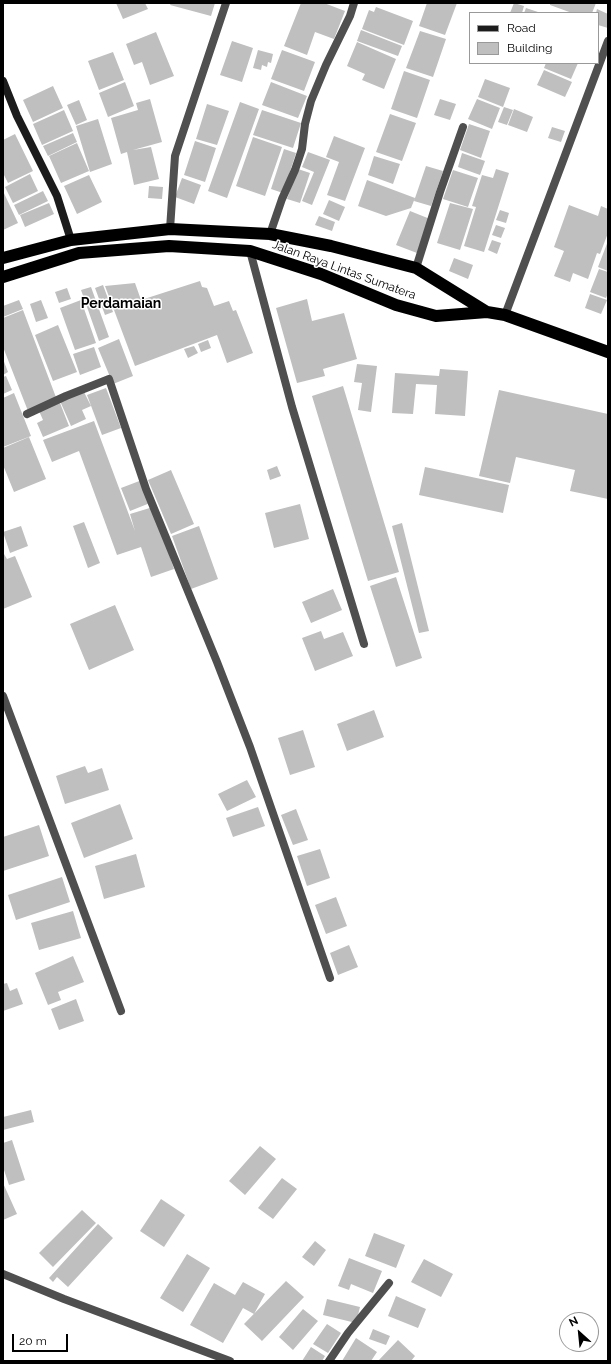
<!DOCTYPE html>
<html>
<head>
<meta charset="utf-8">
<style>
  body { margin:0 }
  #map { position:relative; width:611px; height:1364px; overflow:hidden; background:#fff; font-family:Raleway,sans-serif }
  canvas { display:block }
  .frame { position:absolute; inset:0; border:4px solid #000; pointer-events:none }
  .legend { position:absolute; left:469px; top:12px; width:130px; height:52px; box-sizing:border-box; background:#fff; border:1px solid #999; margin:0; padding:5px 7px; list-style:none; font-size:12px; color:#000 }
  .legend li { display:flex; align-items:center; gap:8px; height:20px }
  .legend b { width:20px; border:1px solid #999 }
  .north { position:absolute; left:559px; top:1312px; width:40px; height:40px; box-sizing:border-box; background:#fff; border:1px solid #999; border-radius:50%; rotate:333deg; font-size:11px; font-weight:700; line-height:16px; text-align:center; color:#000 }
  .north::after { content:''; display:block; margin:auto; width:14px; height:18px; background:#000; clip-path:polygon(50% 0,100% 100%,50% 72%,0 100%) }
  .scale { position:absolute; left:12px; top:1334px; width:56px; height:18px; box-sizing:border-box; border:2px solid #000; border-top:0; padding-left:5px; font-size:12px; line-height:14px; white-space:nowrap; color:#000; -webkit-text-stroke:3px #fff; paint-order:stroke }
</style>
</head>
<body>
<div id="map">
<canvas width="611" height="1364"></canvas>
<div class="frame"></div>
<ul class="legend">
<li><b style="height:5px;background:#1c1c1c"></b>Road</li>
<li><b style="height:11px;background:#bfbfbf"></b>Building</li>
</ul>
<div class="north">N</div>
<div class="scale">20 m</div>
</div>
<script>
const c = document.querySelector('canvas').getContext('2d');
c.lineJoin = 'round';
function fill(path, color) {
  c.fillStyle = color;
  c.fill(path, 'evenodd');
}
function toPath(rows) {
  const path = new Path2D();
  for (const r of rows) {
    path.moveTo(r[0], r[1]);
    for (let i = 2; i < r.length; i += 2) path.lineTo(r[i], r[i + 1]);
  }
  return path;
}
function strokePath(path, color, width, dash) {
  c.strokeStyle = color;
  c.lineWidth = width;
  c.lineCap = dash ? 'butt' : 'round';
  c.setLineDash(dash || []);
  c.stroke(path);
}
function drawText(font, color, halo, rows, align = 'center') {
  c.font = font + ' Raleway,sans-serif';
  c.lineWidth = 3;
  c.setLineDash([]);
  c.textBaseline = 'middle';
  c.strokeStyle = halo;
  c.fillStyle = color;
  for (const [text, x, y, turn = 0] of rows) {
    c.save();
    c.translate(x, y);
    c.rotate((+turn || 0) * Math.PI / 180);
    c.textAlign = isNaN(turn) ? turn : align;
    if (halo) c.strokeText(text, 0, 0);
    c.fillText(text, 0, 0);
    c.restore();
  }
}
fill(toPath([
  [116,3,145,3,148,9,123,19],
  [171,3,215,3,211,16,170,5],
  [301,3,324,3,345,11,334,39,315,32,307,55,284,46],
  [427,3,457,3,445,35,419,26],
  [514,3,524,6,522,13,510,13],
  [550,3,596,3,592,13,572,13,550,5],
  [376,7,413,21,404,45,362,29,369,10,374,12],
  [526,8,541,13,524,13],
  [597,9,608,14,608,28,598,25,598,13,596,13],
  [361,30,402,46,398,56,357,41],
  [420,31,446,39,433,77,406,68],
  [156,32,174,76,150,85,142,62,134,65,126,44],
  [232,41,253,48,242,82,220,75],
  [357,42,396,59,384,89,362,80,365,74,347,66],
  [258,50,273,54,271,63,268,62,267,67,262,65,261,70,253,68],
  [282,50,315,62,304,91,271,79],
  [113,52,124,80,99,90,88,61],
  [546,63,578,63,571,79,544,68],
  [544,70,572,82,565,97,537,85],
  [404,71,430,80,417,118,391,109],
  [485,79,510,88,503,107,478,97],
  [125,82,134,106,108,117,99,93],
  [271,82,307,96,298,118,262,105],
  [53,86,63,108,33,122,23,100],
  [150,99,162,142,133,150,151,147,159,179,134,185,127,152,121,154,111,118,138,110,136,103],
  [440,99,456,104,450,120,434,115],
  [477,99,500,108,492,129,468,119],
  [79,100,87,120,76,125,67,105],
  [240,102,259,109,227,198,208,191],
  [207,104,229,111,217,145,196,139],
  [504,107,513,110,507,125,498,122],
  [514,109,533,117,527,132,508,125],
  [64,110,73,131,42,145,33,124],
  [262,110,301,123,293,148,253,135],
  [390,114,416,123,402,161,376,152],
  [98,119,112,164,90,172,76,126],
  [469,124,490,131,481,158,460,150],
  [552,127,565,131,561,142,548,138],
  [73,133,77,142,48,156,43,146],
  [15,134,33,171,8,183,3,173,3,140],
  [334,136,365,148,345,201,327,195,339,162,326,157],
  [253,137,282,147,265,196,236,186],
  [195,141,216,148,205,182,184,175],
  [77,143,89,171,61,183,49,156],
  [284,149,296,153,283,193,271,189],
  [308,152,330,160,312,205,302,201,314,172,302,167],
  [462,153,485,161,480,175,458,167],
  [374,156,400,164,393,184,368,175],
  [426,166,443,171,431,206,414,201],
  [298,169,310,173,300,203,287,199],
  [496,169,509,173,484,252,464,246,476,207,472,206,482,175,493,178],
  [453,170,478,178,468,207,443,199],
  [30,174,38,191,13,203,5,187],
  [89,175,102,202,77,214,64,186],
  [182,178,201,185,194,204,175,197],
  [367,180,415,198,411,208,386,216,358,206],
  [149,186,163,187,162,199,148,198],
  [3,191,18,223,3,230],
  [43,191,48,201,19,215,14,205],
  [329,200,345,207,339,221,323,214],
  [49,203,54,214,25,227,20,215],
  [450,203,473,209,460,250,437,243],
  [569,205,598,216,601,206,608,209,608,233,600,254,597,253,588,279,573,273,570,282,554,276,564,251,554,247],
  [500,210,509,213,506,223,496,220],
  [410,211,430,219,417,253,396,245],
  [319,216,335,222,332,231,315,225],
  [496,225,505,228,501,238,492,235],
  [492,240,501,243,497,254,488,250],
  [608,241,608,271,598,267],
  [454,258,473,265,468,279,449,271],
  [599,269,608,272,608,293,606,298,590,292],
  [200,281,202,287,207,288,214,306,229,301,233,311,236,310,253,353,227,363,217,335,135,366,105,286,135,283,141,300],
  [103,285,113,312,105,315,95,288],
  [91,287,109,337,99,341,81,290],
  [67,288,71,299,59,303,55,292],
  [590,294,607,300,601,314,585,308],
  [307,299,312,321,344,313,357,359,323,369,325,376,297,383,276,308],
  [19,300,23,309,3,317,3,306],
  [41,300,48,318,36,322,30,304],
  [81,300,96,343,75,350,60,308],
  [23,310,57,400,28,411,3,347,3,318],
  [58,325,77,372,53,381,35,335],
  [119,339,133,376,113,384,98,348],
  [208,340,211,348,201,352,198,344],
  [194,346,198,353,188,358,184,349],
  [94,347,101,367,80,375,73,354],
  [3,359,8,372,3,375],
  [357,364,377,366,371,412,358,410,362,383,354,382],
  [440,369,468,371,465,416,435,414,437,385,416,384,413,414,392,413,395,373,439,376],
  [6,376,12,390,3,394,3,377],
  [343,386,399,572,368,581,312,396],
  [106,388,121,428,102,435,87,395],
  [83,390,91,406,82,410,86,419,71,426,60,401],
  [499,390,608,414,608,499,570,491,575,470,516,457,510,483,479,476],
  [14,393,31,436,3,447,3,398],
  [60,403,69,426,43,437,37,423,43,420,39,411],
  [94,421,135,531,130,514,153,507,174,569,151,577,141,547,117,555,79,451,52,462,43,440],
  [29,437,46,479,14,492,3,465,3,448],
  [277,466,281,476,270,480,267,470],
  [425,467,509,485,503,513,419,495],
  [171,470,194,524,171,534,148,480],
  [142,480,150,503,130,511,121,488],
  [300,504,309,539,274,548,265,513],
  [84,522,100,563,88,568,73,526],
  [402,523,429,631,419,633,392,526],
  [21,526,28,546,10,553,3,532],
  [199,526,218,579,191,589,172,536],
  [4,554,7,559,15,556,32,597,3,609,3,555],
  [396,577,422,658,396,667,370,586],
  [333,589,342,610,311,623,302,602],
  [115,605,134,650,89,670,70,624],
  [321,631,324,639,343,632,353,656,315,671,302,638],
  [374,710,384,737,347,751,337,724],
  [303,730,315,767,290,775,278,738],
  [85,766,88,773,102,768,109,790,65,804,56,776],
  [247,780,256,797,227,811,218,794],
  [120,804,133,839,84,858,71,823],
  [258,807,265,826,233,837,226,818],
  [296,809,308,840,293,845,281,815],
  [39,825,49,856,3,871,3,837],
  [320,849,330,878,307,886,297,856],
  [136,854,145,887,104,899,95,866],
  [62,877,70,902,16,920,8,895],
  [336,897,347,926,326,934,315,905],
  [73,911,81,938,39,950,31,923],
  [349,945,358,967,338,975,330,953],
  [73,956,84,982,58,992,61,1000,48,1005,35,973],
  [7,983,10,991,17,988,23,1004,3,1011,3,984],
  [76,999,84,1021,59,1030,51,1009],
  [31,1110,34,1122,3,1130,3,1117],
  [12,1140,25,1180,9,1185,3,1167,3,1143],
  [260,1146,276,1159,245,1195,229,1181],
  [282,1178,297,1189,273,1219,258,1208],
  [3,1183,17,1214,3,1220],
  [161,1199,185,1215,164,1247,140,1231],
  [82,1210,96,1223,53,1267,39,1253],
  [98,1224,113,1238,68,1287,57,1277,53,1282,49,1278],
  [374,1233,405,1245,396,1268,365,1256],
  [315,1241,326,1250,314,1266,302,1257],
  [187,1254,210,1268,183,1312,160,1298],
  [349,1258,382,1271,373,1293,351,1284,349,1290,338,1286],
  [424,1259,453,1274,441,1297,411,1282],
  [286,1281,304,1297,262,1341,244,1324],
  [243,1282,265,1294,254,1314,243,1308,223,1343,190,1325,214,1283,235,1295],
  [396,1296,426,1309,418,1328,388,1316],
  [327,1299,360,1307,356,1323,323,1315],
  [303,1309,318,1321,293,1350,279,1337],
  [327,1324,341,1333,328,1353,313,1344],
  [373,1329,390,1336,386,1345,369,1339],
  [356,1338,377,1352,371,1361,342,1361],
  [398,1340,415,1356,411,1361,378,1361],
  [311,1347,325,1356,322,1361,302,1361]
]), '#bfbfbf');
strokePath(toPath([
  [170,229,175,156,226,3],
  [270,234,282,199,295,170,302,149,305,124,311,101,326,65,350,16,354,3],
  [250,251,292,407,364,644],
  [416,268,440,192,463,127],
  [505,315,608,41],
  [27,414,66,396,109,379,146,489,217,662,250,747,330,978],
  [3,696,121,1011],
  [3,1274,64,1299,230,1361],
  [329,1361,348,1333,389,1283]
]), '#4f4f4f', 8);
strokePath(toPath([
  [3,81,17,116,57,196,71,240]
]), '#1c1c1c', 8);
strokePath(toPath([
  [3,258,71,240,170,229,270,234,331,246,416,268,487,312],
  [3,277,79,253,169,246,250,251,321,274,396,305,436,316,487,312,505,315,608,352]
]), '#000', 12);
drawText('12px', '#000', '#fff', [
  ["Jalan Raya Lintas Sumatera",344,270,20]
]);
drawText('bold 14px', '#000', '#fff', [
  ["Perdamaian",121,304]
]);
</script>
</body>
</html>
